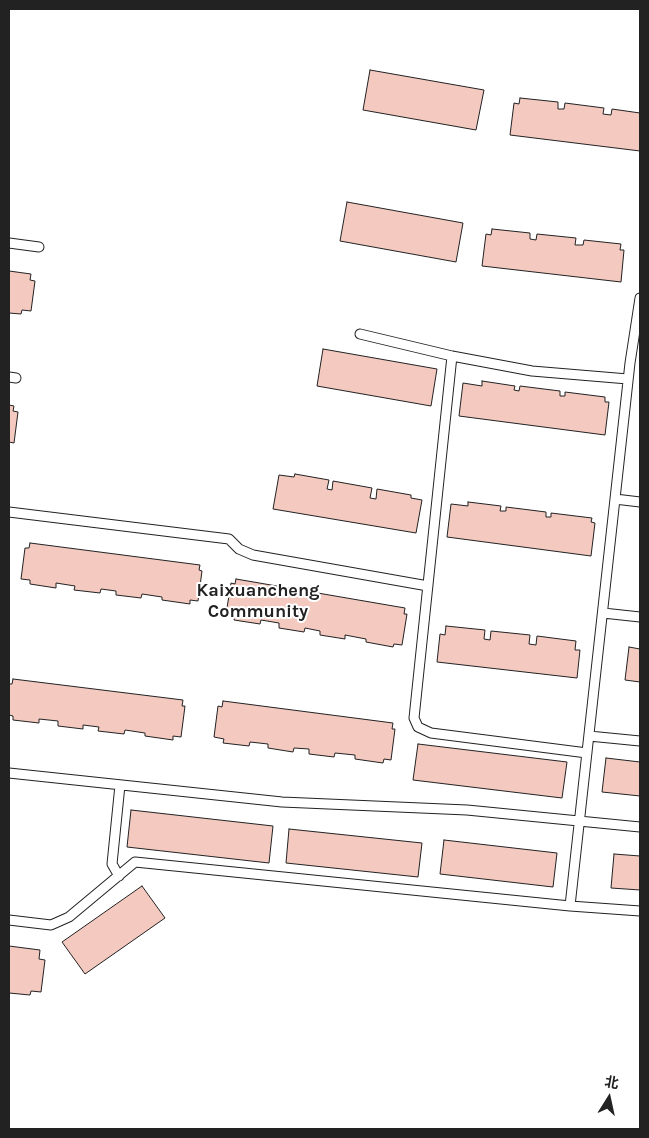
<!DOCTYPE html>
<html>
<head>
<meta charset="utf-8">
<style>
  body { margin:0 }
  #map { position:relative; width:649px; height:1138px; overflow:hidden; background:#fff; font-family:Karla,"Noto Sans SC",sans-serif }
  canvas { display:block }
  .frame { position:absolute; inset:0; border:10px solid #222; pointer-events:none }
  .north { position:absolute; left:584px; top:1073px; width:50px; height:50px; -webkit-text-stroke:4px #fff; paint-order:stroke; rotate:10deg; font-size:14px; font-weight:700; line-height:20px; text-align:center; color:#222 }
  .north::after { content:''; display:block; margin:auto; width:18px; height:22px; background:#222; clip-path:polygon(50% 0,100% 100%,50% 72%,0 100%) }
</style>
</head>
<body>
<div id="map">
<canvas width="649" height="1138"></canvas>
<div class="frame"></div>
<div class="north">北</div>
</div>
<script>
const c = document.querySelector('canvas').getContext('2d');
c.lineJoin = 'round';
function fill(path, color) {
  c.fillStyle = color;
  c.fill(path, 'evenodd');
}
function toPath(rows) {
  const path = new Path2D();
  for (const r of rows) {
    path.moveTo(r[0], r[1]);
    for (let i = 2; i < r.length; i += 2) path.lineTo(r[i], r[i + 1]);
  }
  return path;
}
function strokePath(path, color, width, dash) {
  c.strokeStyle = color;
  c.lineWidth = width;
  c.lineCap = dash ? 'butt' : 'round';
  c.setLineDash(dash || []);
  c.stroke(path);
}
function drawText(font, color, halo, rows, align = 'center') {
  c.font = font + ' Karla,sans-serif';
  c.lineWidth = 4;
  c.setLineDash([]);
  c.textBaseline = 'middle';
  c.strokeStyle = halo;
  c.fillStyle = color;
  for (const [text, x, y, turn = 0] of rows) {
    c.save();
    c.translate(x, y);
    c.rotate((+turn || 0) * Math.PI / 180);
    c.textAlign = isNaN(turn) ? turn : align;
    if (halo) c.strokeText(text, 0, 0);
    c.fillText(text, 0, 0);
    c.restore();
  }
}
const building = toPath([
  [370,70,484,90,476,130,363,110,370,70],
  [520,98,558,102,558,109,564,109,565,103,604,108,603,114,611,115,612,109,640,113,640,151,510,135,514,103,519,104,520,98],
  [347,202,463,223,456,262,340,241,347,202],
  [492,229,530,233,530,239,536,240,537,234,576,238,575,245,583,245,584,240,621,244,620,250,624,250,621,282,482,266,486,234,491,235,492,229],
  [9,271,31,274,30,280,35,281,31,311,22,310,21,314,9,313,9,271],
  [323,349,437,369,431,406,317,386,323,349],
  [482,381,515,386,514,390,519,391,520,386,560,391,560,396,565,396,565,392,605,397,605,402,609,402,605,435,459,416,463,383,482,386,482,381],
  [9,405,14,406,13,411,18,412,14,443,9,442,9,405],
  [295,474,329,480,327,489,332,490,333,481,372,488,370,498,376,499,377,489,411,495,411,498,422,500,416,533,273,509,279,475,294,477,295,474],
  [468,502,501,506,500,511,506,511,506,507,546,512,546,517,551,517,551,513,592,518,591,522,595,523,591,556,447,537,451,504,468,506,468,502],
  [30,543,200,565,199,570,202,571,198,601,190,600,190,604,162,600,162,597,142,594,141,598,116,595,116,591,101,589,100,593,74,590,75,586,56,583,56,588,30,584,30,580,21,579,25,548,29,548,30,543],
  [236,579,405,608,404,614,407,614,402,645,394,644,393,647,366,642,366,639,345,635,345,639,320,635,320,631,305,628,304,632,279,628,279,623,261,620,260,624,234,620,235,616,226,614,231,583,235,584,236,579],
  [446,626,485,630,484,639,490,640,491,631,530,635,529,644,536,645,537,636,576,641,575,650,580,650,577,678,437,662,440,634,445,635,446,626],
  [629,647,640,649,640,682,625,680,629,647],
  [13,679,183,700,182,706,185,706,181,737,173,736,173,740,145,736,145,733,125,730,124,734,98,731,99,727,83,725,83,729,58,726,58,721,39,719,39,723,13,720,13,716,9,715,9,684,12,684,13,679],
  [223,701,393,723,392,729,395,729,391,760,384,759,383,763,355,759,355,755,335,753,334,757,309,754,309,749,294,748,293,752,268,748,268,744,250,742,249,746,223,743,224,739,214,737,218,706,222,707,223,701],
  [418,744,567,762,562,798,413,780,418,744],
  [606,758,640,762,640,796,602,792,606,758],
  [131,810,273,826,269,863,127,847,131,810],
  [289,829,422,843,418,877,286,863,289,829],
  [444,840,557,853,553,887,440,874,444,840],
  [614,854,640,856,640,890,611,888,614,854],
  [142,886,165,918,85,974,62,942,142,886],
  [9,946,40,950,39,959,45,960,41,992,31,991,30,995,9,993,9,946]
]);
fill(building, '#f3c9c0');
strokePath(building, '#222', 1);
const service = toPath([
  [9,243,39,247],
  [360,334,452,356,532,371,628,379],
  [452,356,414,718,418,727,431,733,587,753],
  [9,377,16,378],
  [615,499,640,502],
  [9,512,229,539,239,549,253,555,428,586],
  [603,613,640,617],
  [589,736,640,741],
  [9,773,282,802,467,810,640,827],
  [119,876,112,864,120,785],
  [570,906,630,363,640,298],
  [9,920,51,925,69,917,135,862,570,906,640,911]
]);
strokePath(service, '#222', 11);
strokePath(service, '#fff', 9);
drawText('bold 18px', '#222', '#fff', [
  ["Kaixuancheng",258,591],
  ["Community",258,612]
]);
</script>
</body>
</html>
